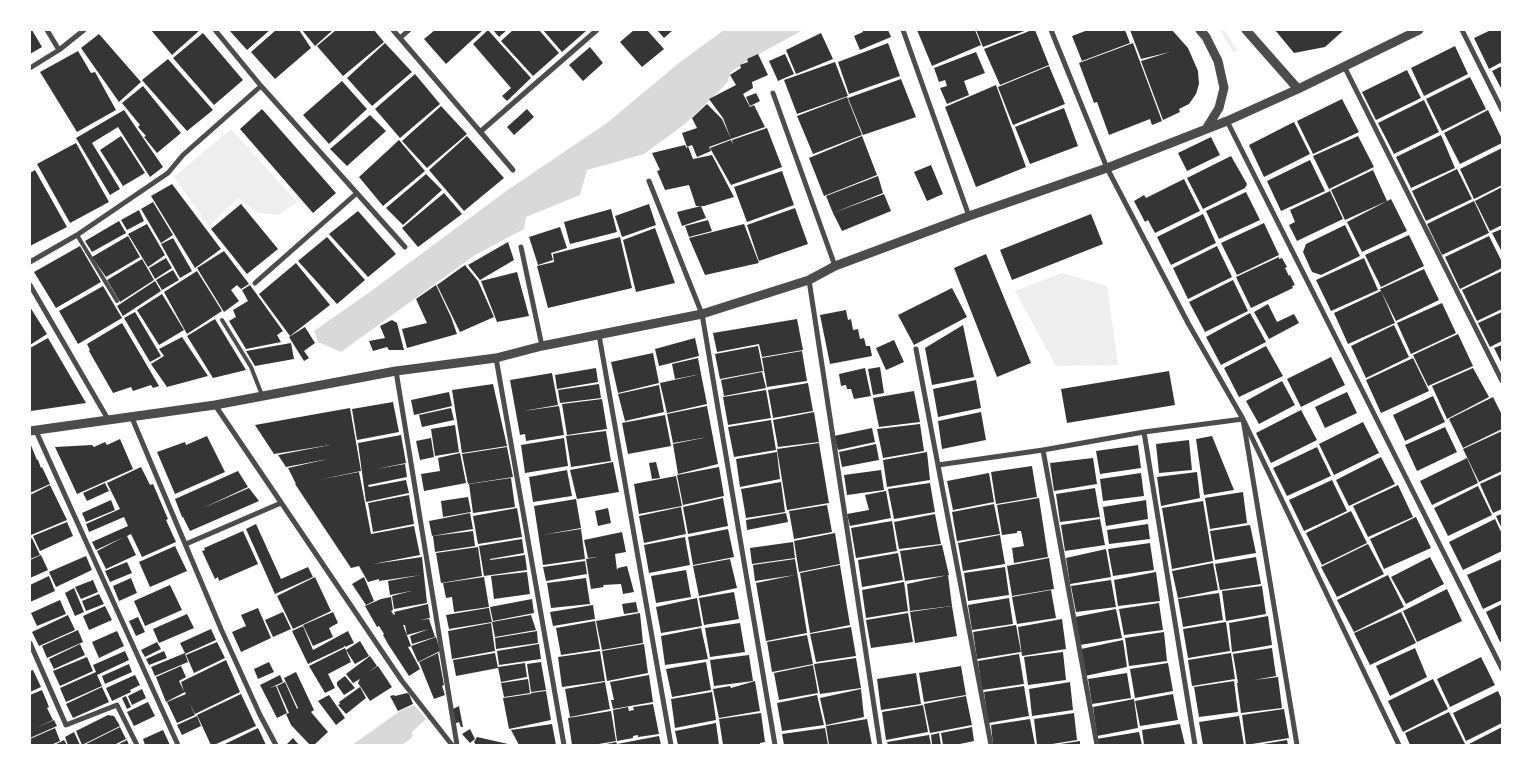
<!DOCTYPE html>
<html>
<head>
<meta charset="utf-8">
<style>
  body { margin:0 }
  #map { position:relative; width:1532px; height:775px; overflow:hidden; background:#fff; font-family:"Fira Sans Condensed",sans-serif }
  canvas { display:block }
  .frame { position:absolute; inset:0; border:31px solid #fff; pointer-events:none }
</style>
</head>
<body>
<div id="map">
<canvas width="1532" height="775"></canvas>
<div class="frame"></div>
</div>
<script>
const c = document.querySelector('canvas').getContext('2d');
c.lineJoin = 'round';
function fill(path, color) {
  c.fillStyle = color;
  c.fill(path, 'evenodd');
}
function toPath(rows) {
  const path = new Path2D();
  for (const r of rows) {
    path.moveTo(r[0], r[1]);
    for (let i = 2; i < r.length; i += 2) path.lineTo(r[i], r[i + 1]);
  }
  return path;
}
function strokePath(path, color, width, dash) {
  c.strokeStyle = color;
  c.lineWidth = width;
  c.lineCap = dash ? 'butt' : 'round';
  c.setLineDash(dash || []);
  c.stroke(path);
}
fill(toPath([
  [1220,30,1224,30,1238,51,1233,52],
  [231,129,297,202,279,215,258,213,238,198,209,226,174,177],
  [1062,273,1107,286,1118,365,1056,366,1015,291]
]), '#eee');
fill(toPath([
  [724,30,803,30,750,59,731,72,727,83,685,124,644,154,587,170,580,195,526,217,524,229,475,255,341,352,318,342,314,331,367,294,509,189,607,123,680,62],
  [414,705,426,719,412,732,412,738,402,745,352,745,400,711]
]), '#d9d9d9');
fill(toPath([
  [30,30,32,30,42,47,30,54],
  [151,30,200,30,172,55],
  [229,30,270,30,247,50],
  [276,30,299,30,311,48,275,79,251,52],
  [302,30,333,30,315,46],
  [336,30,374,30,384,42,343,76,317,46],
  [435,30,483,30,446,64,424,39],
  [488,30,531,78,507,101,502,96,511,88,473,44],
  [493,30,507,30,499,37],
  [513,30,539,30,559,53,533,76,501,41],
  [543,30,585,30,586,31,562,52],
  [634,30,647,30,664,49,642,67,620,42],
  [657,30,673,30,664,38],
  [862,30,888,30,891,37,860,50,854,36,863,32],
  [917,30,975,30,981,45,932,66],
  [976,30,1027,30,983,47],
  [1032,30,1035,30,1049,65,1000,85,984,49],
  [1088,30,1125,30,1130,43,1082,61,1072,36],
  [1130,30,1172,30,1188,48,1198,71,1199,84,1196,94,1189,104,1179,109,1180,112,1163,120,1141,61,1170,52,1141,59],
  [1275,30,1344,30,1325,47,1294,53],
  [1491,30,1502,30,1502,62,1489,69,1474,38],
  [203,33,243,80,214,105,173,58],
  [821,33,833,59,796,74,786,50],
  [99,34,141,82,119,102,81,48],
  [385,43,412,72,372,106,347,78],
  [888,43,900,76,849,94,838,62],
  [1133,43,1162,121,1152,125,1150,119,1109,135,1097,102,1094,103,1079,63],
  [1455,46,1468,74,1424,96,1411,68],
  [590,47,603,63,583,81,569,65],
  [78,51,91,73,95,72,116,110,77,132,40,72],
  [976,52,985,73,964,81,969,95,947,104,940,88,947,86,945,80,939,82,934,68],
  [758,54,768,75,752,82,753,88,743,94,750,107,754,105,765,127,731,139,723,118,709,99,736,85,730,75,741,68,740,65,748,62,747,59],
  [785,54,794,74,778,81,769,61],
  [168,59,213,110,187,131,142,80],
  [835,62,848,96,797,114,784,80],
  [1049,66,1065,104,1013,125,998,87],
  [1502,66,1502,90,1492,71],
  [1407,70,1421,98,1376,120,1362,92],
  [415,74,440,104,400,138,375,109],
  [1470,77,1486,109,1442,131,1426,99],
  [901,79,916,117,863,135,848,98],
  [342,81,367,109,329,144,303,115],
  [996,85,1026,167,976,187,945,107],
  [143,86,181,133,157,153,144,137,146,136,138,127,140,125,122,103],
  [756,93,760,101,750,106,746,97],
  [847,97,862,135,813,154,797,116],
  [1342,99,1359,132,1313,154,1297,121],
  [1424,100,1439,132,1394,154,1378,123],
  [707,104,722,119,731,139,709,147,707,143,711,151,697,157,692,145,687,147,682,133,697,128,692,118],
  [441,106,467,134,427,168,402,141],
  [1064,108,1078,146,1030,164,1015,127],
  [262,109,336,193,313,213,240,129],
  [527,109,534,117,514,135,507,127],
  [124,110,163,167,150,177,118,127,92,143,120,189,110,195,76,138],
  [1488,110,1502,139,1502,143,1460,164,1444,133],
  [370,115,386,131,347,166,330,149],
  [1294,122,1310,154,1264,177,1249,145],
  [767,128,782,167,731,185,710,148,731,140,733,144,732,140],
  [1441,135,1455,168,1411,188,1396,157],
  [121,136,145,173,123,186,100,150],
  [467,136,504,178,464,211,429,170],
  [862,136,877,175,824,196,809,158],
  [1358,136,1374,167,1329,189,1313,156],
  [1211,137,1220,155,1187,171,1178,153],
  [399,140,425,171,383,206,359,177],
  [76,143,109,202,70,223,37,164],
  [685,145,687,149,687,147,688,146,693,159,712,155,734,197,704,206,696,206,689,185,665,190,657,171,660,170,652,153],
  [1502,148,1502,185,1474,199,1460,169],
  [1231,156,1247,184,1245,188,1203,209,1187,178],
  [1310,160,1325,191,1281,211,1267,181],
  [931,165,943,194,927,201,914,172],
  [1457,169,1472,199,1426,221,1412,191],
  [35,170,67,227,30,246,30,173],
  [1373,170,1387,201,1345,220,1331,190],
  [782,171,794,205,747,222,734,187],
  [426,174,442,190,403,225,386,208],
  [878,176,883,193,833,213,826,196],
  [1184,179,1200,211,1155,233,1148,220,1145,222,1134,201,1144,195,1146,198],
  [172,184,221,249,195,268,151,196],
  [1502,187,1502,225,1490,231,1475,201],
  [1330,191,1343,219,1297,241,1289,225,1295,222,1290,210],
  [1246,192,1260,220,1219,239,1206,211],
  [444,193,462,214,418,247,402,228],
  [884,194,891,211,842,231,833,213],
  [1391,199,1407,231,1362,252,1347,222],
  [1474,201,1489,233,1442,255,1427,224],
  [153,202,173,235,161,243,141,209],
  [241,204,278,249,247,274,211,229],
  [649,204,656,225,622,237,615,216],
  [701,206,706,218,682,226,677,212],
  [795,208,808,244,759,261,747,225],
  [611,209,617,232,570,244,564,222],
  [139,210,144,221,127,230,121,220],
  [358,211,396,254,368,277,329,234],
  [1091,214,1103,244,1012,280,1000,250],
  [1203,214,1216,243,1171,265,1157,237],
  [708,220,712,231,689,237,685,226],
  [119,221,126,233,92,252,85,241],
  [1264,223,1279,255,1237,275,1221,243],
  [147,224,165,255,148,267,128,234],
  [744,224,759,263,705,275,689,238],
  [1345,225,1360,256,1321,275,1312,272,1303,252,1306,244],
  [560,227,567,248,551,253,553,260,538,265,529,237],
  [655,228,675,283,636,292,623,240],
  [1502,229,1502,252,1492,233],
  [1409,235,1424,266,1381,287,1365,255],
  [128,236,140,257,106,277,92,257],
  [1489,236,1502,262,1502,268,1460,289,1445,257],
  [327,237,365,280,337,304,298,261],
  [620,237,632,288,548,308,537,266,554,262,553,254],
  [173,238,192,271,180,278,161,244],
  [508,242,514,260,480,280,468,265],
  [80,246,101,282,56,308,34,272],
  [1217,246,1232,277,1188,299,1173,268],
  [224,251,249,284,241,289,237,285,231,290,239,301,224,312,197,268],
  [986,254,1031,363,997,377,954,268],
  [1279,257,1279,259,1282,258,1287,267,1285,268,1289,276,1290,275,1295,285,1292,286,1293,288,1251,308,1236,277],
  [166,258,172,268,155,279,149,268],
  [1364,258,1378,290,1331,311,1316,280],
  [142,259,154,280,120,302,107,280],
  [296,263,330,305,290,336,259,294],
  [465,265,478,281,494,317,460,332,437,285],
  [1424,269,1439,300,1396,321,1380,289],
  [173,270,179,280,162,290,156,280],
  [197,271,222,311,187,334,164,292],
  [1502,271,1502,309,1477,321,1462,290],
  [517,272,529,316,497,322,481,281],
  [1233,280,1248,311,1205,332,1189,302],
  [155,281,161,291,123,316,117,306],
  [250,285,283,331,277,335,281,342,246,349,229,321,236,317,233,310,248,301,242,290],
  [436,285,451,317,457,334,407,348,402,329,427,323,416,299],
  [103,286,122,318,78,344,59,311],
  [952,288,967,317,914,345,898,315],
  [1381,291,1395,323,1348,344,1334,313],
  [162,294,184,330,159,345,137,310],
  [1442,303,1456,333,1411,354,1397,323],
  [1268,304,1277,322,1294,314,1299,323,1269,339,1254,312],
  [30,307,47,334,30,345],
  [846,310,848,320,851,319,853,330,858,329,860,339,864,338,866,346,870,346,872,356,830,364,820,315],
  [135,312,161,356,150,362,124,318],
  [1502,312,1502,341,1490,347,1478,323],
  [1250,313,1266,342,1221,365,1206,337],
  [215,319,246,370,213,378,187,336],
  [797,319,803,350,762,357,759,344,717,352,713,333],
  [392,320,397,323,404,350,389,350,387,347,373,351,369,341,385,338,380,326],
  [122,323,159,386,153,388,151,385,133,391,131,387,113,393,89,351,90,350,87,344],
  [963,325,974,377,932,385,925,348],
  [1394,325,1409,357,1366,378,1351,346],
  [305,327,315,343,304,351,309,358,304,361,289,337],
  [1458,334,1473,366,1428,386,1413,355],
  [182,337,208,376,167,387,151,364,164,356,159,349],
  [48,338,86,403,31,411,30,348],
  [695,338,699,356,659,366,655,349],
  [894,340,904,362,886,370,876,348],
  [291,343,294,359,255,366,246,351],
  [1502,345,1502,364,1494,348],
  [758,346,763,371,720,379,715,354],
  [1266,346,1283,376,1239,397,1224,368],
  [802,351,807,381,767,387,762,358],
  [653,353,659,383,618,393,611,362],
  [1331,357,1345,385,1301,407,1287,379],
  [698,358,701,374,675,379,672,364],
  [1413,358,1429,391,1381,413,1366,380],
  [880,367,884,393,873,395,868,369],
  [596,368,598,382,557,389,555,375],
  [865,368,871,396,854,399,851,389,847,389,846,385,841,386,839,374],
  [1473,368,1489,397,1447,419,1432,386],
  [1169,371,1175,405,1067,423,1061,389],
  [762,372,766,388,724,396,721,380],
  [552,373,558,405,523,411,559,406,564,435,526,441,525,434,520,435,510,380],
  [701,374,707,404,667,413,660,383],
  [976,380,981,408,938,417,933,389],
  [1282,381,1295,405,1259,424,1246,401],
  [808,383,813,411,773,418,768,390],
  [493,384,507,446,462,453,452,390],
  [599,384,601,398,560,403,558,390],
  [659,385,664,412,625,421,618,394],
  [766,390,771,418,728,425,723,397],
  [914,391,920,422,879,427,873,398],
  [449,392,452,406,414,415,411,400],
  [1347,392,1357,413,1325,428,1315,407],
  [1433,396,1445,422,1405,441,1393,415],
  [1493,397,1502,415,1502,429,1463,448,1449,419],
  [602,399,607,429,567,435,562,404],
  [393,402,399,432,357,440,352,409],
  [707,406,718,464,678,474,673,444,708,437,673,443,667,414],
  [350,408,361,471,318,480,359,472,371,534,414,526,420,555,373,564,422,557,427,603,394,609,392,596,411,591,390,595,388,581,421,575,379,581,379,579,368,582,359,566,351,568,295,484,296,484,288,468,328,459,286,467,278,455,330,445,274,454,255,425],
  [451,408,454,420,422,427,419,415],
  [1301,410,1317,440,1271,463,1256,433],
  [814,412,819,442,778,447,773,420],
  [981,412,986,440,942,449,938,421],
  [665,415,671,446,628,454,622,423],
  [771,420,776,450,734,457,728,427],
  [1363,422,1379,453,1334,475,1319,444],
  [920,424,924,451,883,458,877,429],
  [455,425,459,452,435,456,431,429],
  [1445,427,1457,452,1417,471,1405,445],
  [872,428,875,442,838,450,834,436],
  [606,431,611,461,571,467,566,436],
  [1502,431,1502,471,1479,482,1463,449],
  [401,435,406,463,376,469,405,464,407,477,368,485,369,487,406,480,409,493,366,502,358,443],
  [207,436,225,472,175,494,157,452,185,442,186,445],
  [1212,436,1234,490,1204,495,1196,439],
  [431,438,434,457,420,460,416,441],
  [564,438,568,466,525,473,521,445],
  [120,439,133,469,77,494,55,447,92,445,94,447,105,442,107,445],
  [1189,440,1192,470,1159,473,1156,444],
  [30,443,37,460,38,460,41,468,42,467,50,484,30,493],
  [819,443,829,503,787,510,777,449],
  [876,444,879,460,842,467,839,452],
  [1138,445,1141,468,1100,474,1096,451],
  [507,447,513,477,468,484,462,454],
  [1317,447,1331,476,1287,496,1273,468],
  [777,452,780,479,740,487,736,459],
  [927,452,930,480,887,487,883,460],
  [460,453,466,483,424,491,421,474,440,471,438,458],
  [1381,457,1395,484,1349,506,1336,480],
  [1093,458,1097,484,1054,491,1050,463],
  [1467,458,1478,483,1432,505,1420,481],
  [613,462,619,492,577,499,570,470],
  [656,462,660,478,652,479,649,463],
  [1032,466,1037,497,996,504,991,472],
  [141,467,150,485,153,484,168,519,166,520,176,542,142,557,131,534,127,536,136,555,106,569,97,551,124,537,96,550,92,542,128,526,124,517,89,532,86,524,120,509,107,483],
  [719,467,724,496,683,505,677,475],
  [567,470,572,496,533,502,529,477],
  [881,470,884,490,847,495,844,475],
  [238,471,248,487,203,508,249,488,259,501,190,531,183,517,182,517,175,499],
  [1197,472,1200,498,1161,506,1157,477],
  [989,473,994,502,953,510,947,481],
  [1141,473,1144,496,1103,501,1100,479],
  [1502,474,1502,509,1493,513,1480,484],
  [676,476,682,506,639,514,634,484],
  [511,478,515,507,473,513,469,484],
  [1332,480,1347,511,1304,531,1289,500],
  [781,482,785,512,746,518,741,489],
  [105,483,109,491,87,501,83,493],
  [930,483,935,512,894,519,888,489],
  [50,485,67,520,31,535,30,532,30,495],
  [1398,485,1413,517,1368,537,1353,506],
  [1478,486,1492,515,1448,536,1434,508],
  [1095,488,1100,517,1060,522,1056,494],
  [886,491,891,518,850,526,847,514,869,510,865,495],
  [1243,492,1247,523,1210,529,1205,498],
  [409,495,414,524,373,532,368,503],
  [468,497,471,512,443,517,441,501],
  [723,498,728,526,688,534,683,507],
  [1039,498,1048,557,1014,563,1012,548,1024,546,1021,531,1017,531,1017,533,1002,535,997,505],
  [576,499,581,528,542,535,581,529,585,559,543,565,534,506],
  [111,500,115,510,86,522,82,513],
  [1146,500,1148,519,1106,526,1103,507],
  [1203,501,1213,561,1172,569,1162,508],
  [994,504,1000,534,957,541,952,512],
  [827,505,832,532,794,539,789,511],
  [681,507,686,534,644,543,639,516],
  [517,508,522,537,478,544,473,516],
  [608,508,611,523,598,526,595,511],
  [1351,511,1367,543,1322,565,1306,533],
  [470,513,473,529,432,536,429,521],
  [786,513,788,522,747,530,746,520],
  [935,514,941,544,899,549,894,522],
  [1502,514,1502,529,1496,516],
  [1416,517,1431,548,1384,569,1370,539],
  [1100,519,1105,545,1065,551,1061,525],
  [1495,519,1502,534,1502,551,1463,570,1449,542],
  [892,521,897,551,856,558,851,528],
  [67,522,73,536,40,551,33,536],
  [256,524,281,579,308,567,313,577,275,594,246,529],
  [1148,524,1150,539,1109,544,1107,530],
  [1250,525,1256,553,1215,560,1210,531],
  [728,529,734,557,693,565,688,537],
  [243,531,258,564,219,581,218,577,215,579,202,551,205,550,204,548],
  [473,531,475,546,435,552,433,536],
  [622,532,626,552,615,554,617,570,618,568,627,566,634,592,623,594,621,584,603,585,604,587,591,589,586,559,597,557,588,558,584,540],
  [835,533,840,564,799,572,794,541],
  [1000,535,1005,564,963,571,958,543],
  [685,537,690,565,649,573,644,545],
  [32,538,40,555,30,559,30,539],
  [522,539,524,553,490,559,490,560,525,555,527,570,484,576,479,546],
  [793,542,795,558,752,564,750,548],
  [1150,543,1154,570,1113,576,1108,549],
  [1368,544,1384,574,1337,597,1321,567],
  [942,545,949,575,905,581,900,551],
  [175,546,187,571,150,587,139,562],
  [478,547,482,576,441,583,436,553],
  [1106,549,1111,577,1070,584,1066,558],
  [898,553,903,580,862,587,858,560],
  [41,555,48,570,30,578,30,560],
  [86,556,92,570,56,587,49,572],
  [1256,557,1261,584,1220,590,1215,564],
  [1430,557,1444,584,1406,604,1391,577],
  [1049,558,1054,589,1012,596,1007,566],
  [730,559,737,588,699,596,693,566],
  [795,559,807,633,766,641,756,583,795,575,755,581,753,565],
  [1502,559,1502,600,1483,609,1467,575],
  [585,561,587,574,546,581,543,567],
  [127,562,132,573,110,582,105,571],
  [1213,563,1218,590,1178,598,1172,571],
  [840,565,850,625,810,633,800,573],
  [1005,567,1009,595,968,601,964,573],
  [686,570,691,597,656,603,651,576],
  [527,572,530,594,494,599,491,576],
  [1156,572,1160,601,1118,606,1114,580],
  [948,575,952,606,910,611,907,584],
  [1388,575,1404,607,1354,632,1337,600],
  [49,576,55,591,30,602,30,585],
  [315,577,331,611,293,629,277,596],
  [364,577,374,601,366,605,352,584],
  [484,577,489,607,454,612,452,597,446,598,443,583],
  [131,578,137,593,119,601,113,586],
  [586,578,590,604,551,608,547,583],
  [93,580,98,592,81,599,75,587],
  [1111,580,1116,607,1076,612,1071,586],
  [904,582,908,611,866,618,862,590],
  [170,585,182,610,145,626,134,601],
  [1262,586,1266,614,1226,621,1222,591],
  [74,588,84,612,75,616,65,593],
  [1447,589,1462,621,1417,642,1403,611],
  [1051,590,1056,618,1017,624,1012,597],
  [734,592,739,619,704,625,699,598],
  [1219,593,1223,620,1183,627,1178,599],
  [99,594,104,604,86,611,82,601],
  [391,597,393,610,391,611,394,615,395,614,394,612,428,604,430,618,420,620,429,619,435,637,412,644,410,636,429,629,407,635,405,625,403,625,411,646,408,647,417,663,415,664,417,663,420,669,409,676,388,644,383,635,384,634,379,626,377,627,365,606,381,599],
  [697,598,702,626,661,633,656,607],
  [1009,598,1013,624,972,630,968,605],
  [532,599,534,613,493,621,490,607],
  [60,600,66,614,37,626,31,613],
  [636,602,638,612,624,614,622,604],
  [1159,603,1163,630,1124,635,1119,609],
  [1502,604,1502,641,1500,642,1486,612],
  [593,605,595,619,553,626,550,612],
  [105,606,112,620,89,630,83,616],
  [952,606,957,636,915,643,910,612],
  [258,608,271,638,241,652,232,632,246,626,241,615],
  [488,608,489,608,492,622,449,629,446,615],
  [1116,609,1122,638,1080,645,1075,617],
  [283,612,291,629,273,637,265,620],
  [333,612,338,623,329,628,333,637,313,646,303,625],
  [1401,612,1416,643,1370,665,1354,633],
  [640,613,643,643,602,650,596,621],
  [908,613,913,642,871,648,866,620],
  [187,614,194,628,159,643,153,629],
  [68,615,75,630,39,646,32,632],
  [531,615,536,630,495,637,492,622],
  [1268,616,1272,645,1232,652,1229,623],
  [138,617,145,632,136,636,129,621],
  [1062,619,1066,649,1022,656,1018,627],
  [595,621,600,649,561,655,556,628],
  [1226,622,1230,651,1188,658,1183,629],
  [491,623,495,651,452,659,448,631],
  [740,623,745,652,710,657,705,628],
  [1016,625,1021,652,977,659,973,632],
  [303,626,313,650,348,631,354,643,345,647,344,645,344,647,308,664,292,631],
  [851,627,856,656,816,662,810,634],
  [701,628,708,659,665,665,661,636],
  [211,629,216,640,185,654,188,662,155,676,151,667,185,653,180,643],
  [78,630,83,642,47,658,42,646],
  [117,631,124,646,99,658,92,642],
  [537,631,538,643,496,649,495,638],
  [1164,632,1167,661,1129,666,1125,638],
  [807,635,813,664,772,672,767,642],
  [436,637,440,651,418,662,411,646],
  [1123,640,1127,667,1085,676,1081,649],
  [360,641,369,656,355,664,346,650],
  [157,642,161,649,145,657,141,650],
  [217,642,225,658,194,673,186,655],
  [80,644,85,655,54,669,49,659],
  [539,644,541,659,499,665,497,651],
  [644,644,648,673,607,681,602,651],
  [345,648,351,662,328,674,335,688,325,693,309,666],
  [1272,648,1276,676,1254,680,1278,677,1282,708,1241,713,1237,683,1238,683,1233,654],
  [1415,648,1427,677,1390,696,1376,666],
  [125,651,129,660,97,675,102,686,66,702,60,688,96,672,93,665],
  [164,651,167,658,149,665,146,659],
  [600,651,605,681,562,687,558,657],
  [1063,652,1066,680,1028,685,1024,657],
  [438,653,444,685,442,686,445,695,434,699,419,662],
  [495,653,498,668,456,676,453,660],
  [1231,653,1235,679,1192,686,1188,660],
  [1019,654,1024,684,982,690,978,661],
  [749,655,753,681,714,686,710,660],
  [370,656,377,666,368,672,378,666,392,687,370,701,358,683,360,679,353,683,346,674],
  [87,657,93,671,60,686,53,671],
  [1481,657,1495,685,1450,707,1437,679],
  [856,658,861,688,820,694,814,664],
  [226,660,240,692,195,714,189,702,195,715,177,723,167,702,186,694,185,692,166,702,156,677,181,666,186,677,179,681,184,691,181,682],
  [269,662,274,672,258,679,254,669],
  [541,662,546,690,531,692,527,664],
  [706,662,711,690,672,697,666,669],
  [525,663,527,677,501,682,498,667],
  [1168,663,1173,691,1135,698,1130,669],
  [129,664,132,672,105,684,102,676],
  [813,665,818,693,779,700,774,673],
  [961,666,966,695,924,702,919,673],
  [33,670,41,687,30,692,30,671],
  [296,672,314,710,311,712,328,732,314,745,310,745,291,725,286,714,289,713,277,686,285,682,297,709,298,708,284,678],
  [916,673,921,704,881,710,877,679],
  [1127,673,1131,698,1092,704,1088,679],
  [135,675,140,685,130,690,131,692,112,701,106,688],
  [280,675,283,682,270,688,276,686,287,713,277,718,260,685],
  [649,675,653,702,613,709,611,700,614,700,610,682],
  [345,676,355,688,344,695,337,685,337,682],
  [528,679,530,693,504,697,501,683],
  [1433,679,1448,709,1403,732,1388,701],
  [755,681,760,711,719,718,713,689,730,686,731,688],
  [1234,681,1238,712,1199,717,1194,687],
  [605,682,610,709,570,717,565,689],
  [1070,682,1073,710,1032,716,1029,689],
  [1024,686,1029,716,988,723,984,692],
  [102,687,109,702,73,718,66,704],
  [360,687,366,698,346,714,338,705,340,704,339,702],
  [142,689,146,698,132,705,128,696],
  [861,689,864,717,826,725,820,698],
  [42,690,49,707,47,708,53,720,36,728,54,720,57,726,30,738,30,695],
  [546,691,551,720,509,729,503,698,531,694,531,697,531,693],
  [1498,691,1502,700,1502,723,1466,741,1453,713],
  [712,692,716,720,675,728,671,699],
  [407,693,409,694,413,704,398,711,390,696,394,695,395,696],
  [241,694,256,726,214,745,211,745,197,715],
  [1173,694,1178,720,1140,726,1135,701],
  [329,695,345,718,336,725,318,701],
  [817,695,824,725,782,731,777,703],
  [126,696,131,707,127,709,122,698],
  [966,696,972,725,930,733,924,704],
  [1134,699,1138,728,1097,736,1093,707],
  [148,702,155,716,134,726,127,712],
  [653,704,659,734,638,737,638,735,633,736,633,738,617,741,613,710,628,707,629,711,634,710,633,707],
  [923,705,928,732,886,740,882,712],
  [459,706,463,727,461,727,459,722,454,724,451,710],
  [1284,709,1289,738,1246,745,1242,715],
  [611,711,616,741,593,745,572,745,568,718],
  [1449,712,1465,744,1462,745,1410,745,1405,733],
  [761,713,765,742,760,743,760,745,723,745,719,719],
  [1074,713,1077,740,1046,745,1037,745,1034,719],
  [108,715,114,716,120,726,82,745,76,731],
  [197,716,201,726,182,735,177,725],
  [1239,716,1244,745,1203,745,1199,722],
  [867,719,872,745,829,745,826,726],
  [1030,719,1035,745,993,745,991,725],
  [716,723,719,745,678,745,675,731],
  [552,724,556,745,519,745,511,730],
  [1180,724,1185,745,1144,745,1142,730],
  [120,727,126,739,114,745,84,745],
  [972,727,974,741,955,745,943,745,941,733],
  [1502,727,1502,745,1470,745,1469,744],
  [55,728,60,741,51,745,30,745,30,739],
  [258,728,266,745,223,745],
  [825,728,828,745,784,745,782,734],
  [470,729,475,739,470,743,462,734],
  [163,730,170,745,145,745,143,739],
  [74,732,80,745,68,745,65,737],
  [1139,732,1142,745,1097,745,1096,739],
  [939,733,941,745,932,745,931,735],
  [929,735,931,745,888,745,887,742],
  [659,736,661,745,606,745,606,744,616,742,617,744],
  [477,737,508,744,508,745,476,745,474,742],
  [293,738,299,745,286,745],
  [64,740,67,745,54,745],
  [127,740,129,745,117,745],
  [1287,740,1288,745,1263,745,1263,744],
  [1080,741,1080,745,1060,745,1060,744]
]), '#353535');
strokePath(toPath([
  [77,235,117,301],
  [222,320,251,367,262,395]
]), '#4c4c4c', 4);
strokePath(toPath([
  [47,30,59,50],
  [215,30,261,86,405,247],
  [393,30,513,170],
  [903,30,969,216],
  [1051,30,1107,168,1188,323,1243,419,1399,745],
  [1462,30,1502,110],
  [400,38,409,30],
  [1344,66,1502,381],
  [30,68,59,50,84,30],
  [773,93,835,266],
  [1227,121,1502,669],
  [480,132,597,30],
  [649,181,702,314,775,745],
  [521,247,542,346],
  [30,262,77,235,168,173,183,155,261,86],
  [809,280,880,745],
  [255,283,357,193],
  [30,285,109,421],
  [599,335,671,745],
  [916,349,991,745],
  [496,358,564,745],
  [396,371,457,745],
  [215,405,402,681,452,745],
  [132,418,221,629,260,715,276,745],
  [36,431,178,745],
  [1144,432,1195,745],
  [1043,450,1097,745],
  [938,465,1043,450,1144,432,1243,419,1297,745],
  [186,544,281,503],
  [30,643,66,725,117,705,137,745]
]), '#4c4c4c', 5);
strokePath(toPath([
  [1200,30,1206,37,1218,61,1224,88,1219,108,1206,129],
  [1246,30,1298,89],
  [30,431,215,405,396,371,496,358,542,346,702,314,809,280,835,266,969,216,1107,168,1227,121,1298,89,1419,30]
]), '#4c4c4c', 9);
</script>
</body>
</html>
